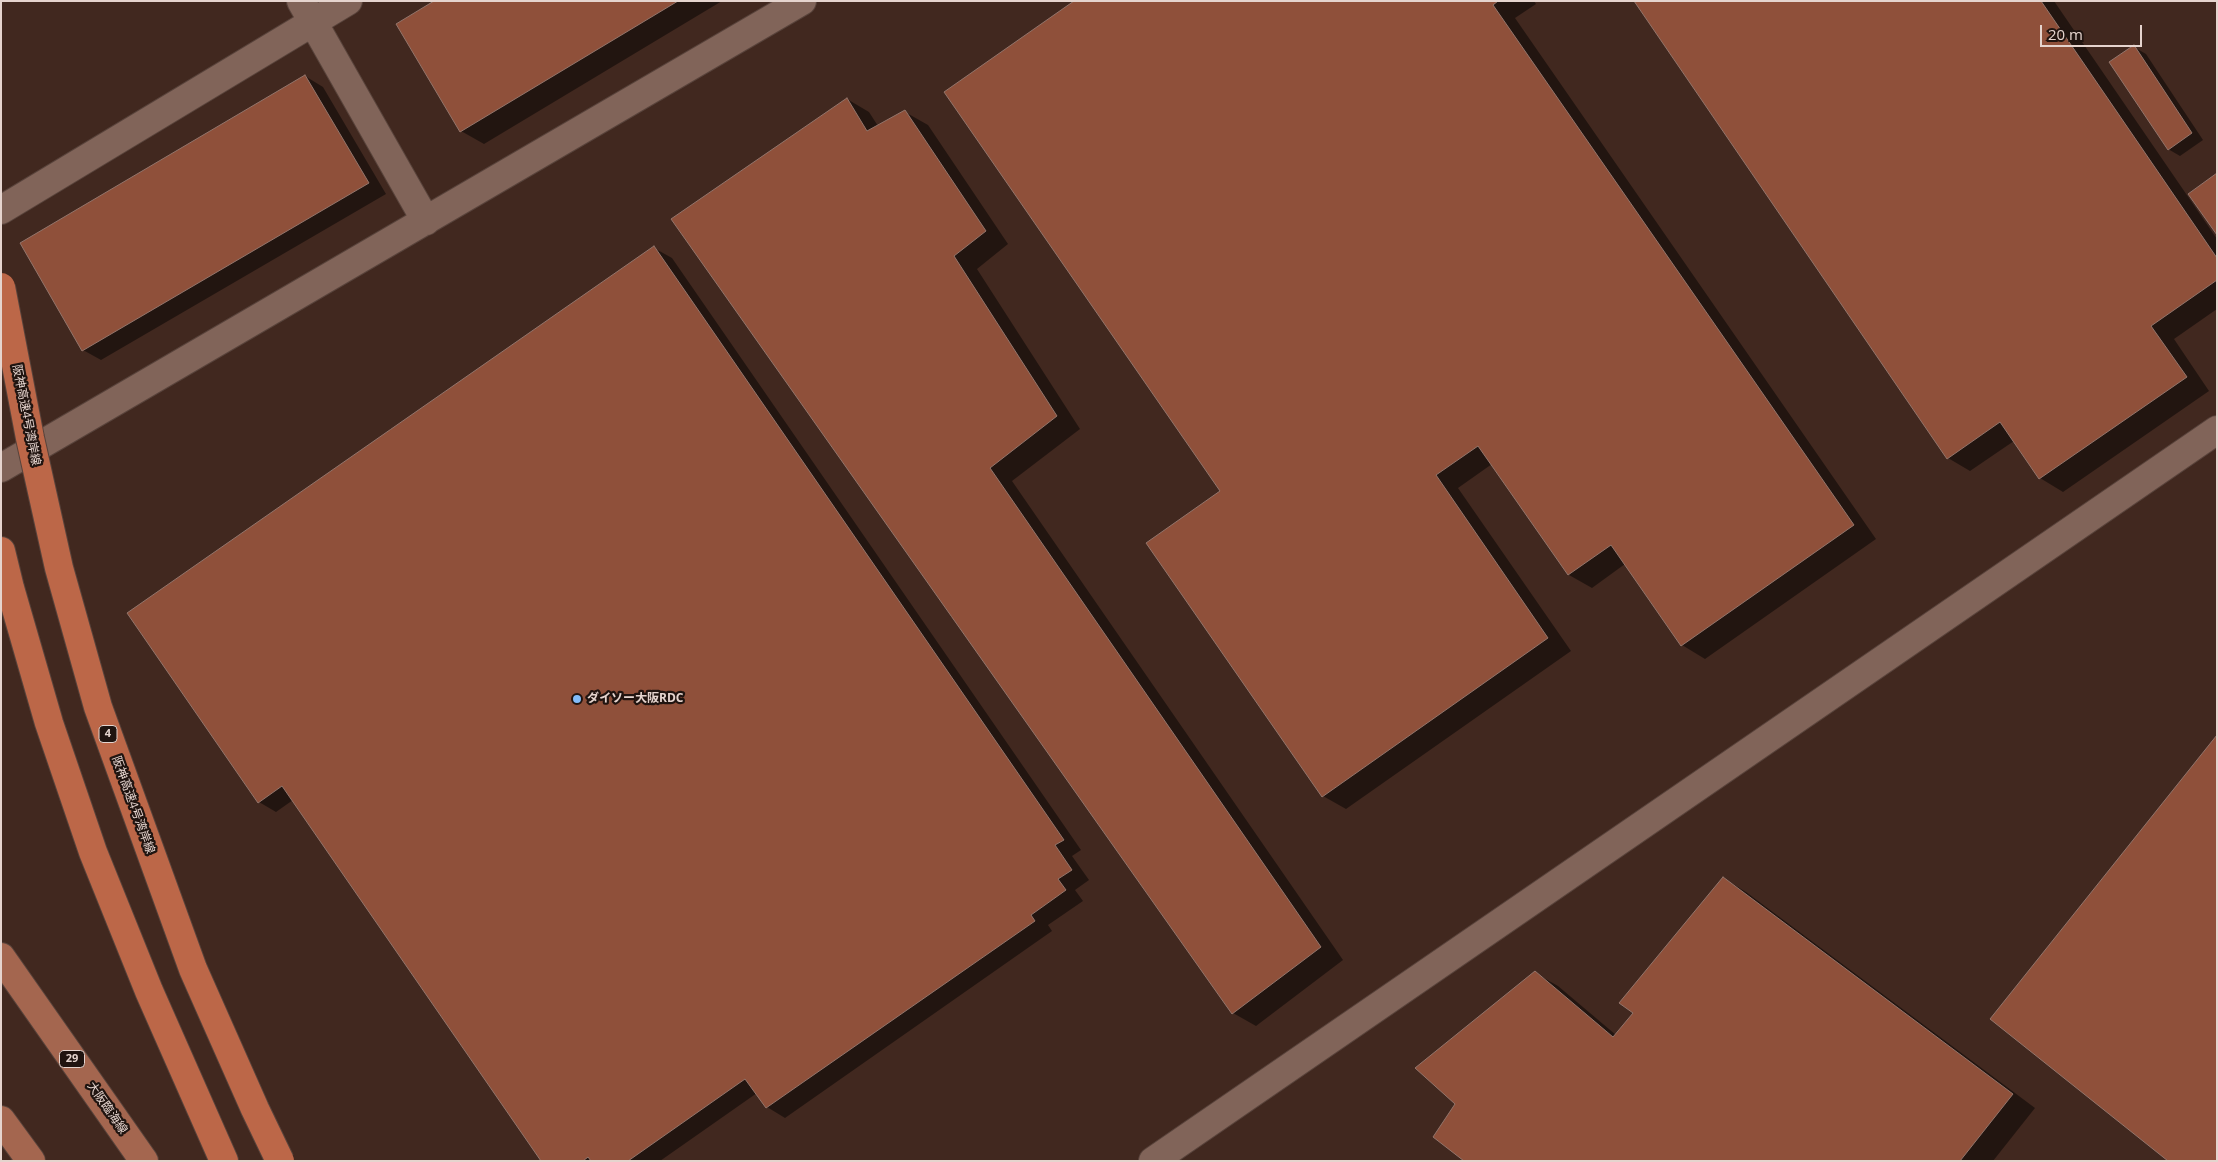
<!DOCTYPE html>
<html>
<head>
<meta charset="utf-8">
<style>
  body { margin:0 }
  #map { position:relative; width:2218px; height:1162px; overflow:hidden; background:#41281f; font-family:"Open Sans",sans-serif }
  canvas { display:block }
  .frame { position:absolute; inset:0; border:2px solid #e5d4ce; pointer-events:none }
  .scale { position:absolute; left:2040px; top:25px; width:102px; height:22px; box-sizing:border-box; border:2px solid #e5d4ce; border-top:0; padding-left:6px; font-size:15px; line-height:18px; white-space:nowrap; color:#e5d4ce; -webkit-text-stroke:4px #201410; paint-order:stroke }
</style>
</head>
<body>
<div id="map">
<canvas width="2218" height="1162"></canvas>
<div class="frame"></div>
<div class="scale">20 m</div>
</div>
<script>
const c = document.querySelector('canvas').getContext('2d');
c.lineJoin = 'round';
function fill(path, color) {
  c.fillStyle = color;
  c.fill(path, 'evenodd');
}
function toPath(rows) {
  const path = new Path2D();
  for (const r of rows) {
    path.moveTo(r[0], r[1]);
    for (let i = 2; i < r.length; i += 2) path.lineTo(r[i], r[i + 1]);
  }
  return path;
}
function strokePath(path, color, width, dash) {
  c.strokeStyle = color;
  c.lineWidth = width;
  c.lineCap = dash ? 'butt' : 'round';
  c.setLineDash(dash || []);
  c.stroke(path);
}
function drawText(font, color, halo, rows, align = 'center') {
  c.font = font + ' "Open Sans","Noto Sans JP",sans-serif';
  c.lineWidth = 4.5;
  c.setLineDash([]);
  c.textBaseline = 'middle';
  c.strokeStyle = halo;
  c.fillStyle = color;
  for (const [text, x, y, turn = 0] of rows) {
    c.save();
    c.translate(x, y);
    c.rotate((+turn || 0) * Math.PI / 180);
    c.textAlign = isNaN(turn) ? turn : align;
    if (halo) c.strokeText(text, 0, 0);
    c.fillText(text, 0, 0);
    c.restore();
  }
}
fill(toPath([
  [436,1,722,1,484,144,461,131],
  [1076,1,1534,1,1536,4,1515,18,1876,539,1705,659,1682,645,1625,564,1592,588,1569,575,1492,464,1458,488,1571,651,1346,809,1323,796,1222,492],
  [1636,1,2054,1,2217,239,2217,309,2174,339,2209,391,2063,492,2040,478,2014,441,1970,471,1948,458],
  [2134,47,2146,54,2203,140,2180,156,2168,149],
  [305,76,323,87,386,194,101,360,83,350],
  [847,99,869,112,878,126,905,112,928,125,1008,244,977,269,1080,429,1012,481,1343,960,1256,1026,1233,1013,673,219],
  [654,248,672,258,1081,850,1072,856,1089,880,1075,890,1083,901,1048,925,1052,931,785,1118,767,1107,757,1093,660,1161,543,1161,293,800,276,812,259,802],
  [1723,878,1746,892,2035,1108,1993,1161,1465,1161,1456,1104,1535,973,1558,986,1616,1035,1634,1013]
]), '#0007');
const building = toPath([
  [434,1,678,1,460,132,396,24,434,1],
  [1074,1,1498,1,1493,5,1854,525,1681,646,1611,545,1568,575,1478,446,1436,475,1548,638,1322,797,1146,543,1220,491,944,92,1074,1],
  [1634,1,2041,1,2217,258,2217,280,2151,326,2187,377,2039,479,2000,422,1947,459,1634,1],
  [2134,45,2192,133,2168,150,2109,62,2134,45],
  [305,75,369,183,82,351,20,243,305,75],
  [847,98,867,131,905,110,986,231,954,256,1057,416,990,468,1321,947,1232,1014,671,219,847,98],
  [2217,173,2217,235,2188,194,2217,173],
  [654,246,1064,840,1055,845,1072,870,1058,879,1066,890,1031,915,1035,921,766,1108,745,1079,628,1161,591,1161,588,1157,583,1161,541,1161,282,786,258,803,127,613,654,246],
  [2217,735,2217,1161,2168,1161,1990,1019,2217,735],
  [1723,877,2013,1094,1960,1161,1464,1161,1433,1137,1455,1104,1415,1068,1535,971,1613,1037,1633,1013,1619,1003,1723,877]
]);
fill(building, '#8f503a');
strokePath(building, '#93756b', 1);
const minor = toPath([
  [301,1,426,221],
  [1,210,348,1],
  [1,468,802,1],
  [1153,1161,2217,430]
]);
const major = toPath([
  [1,957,144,1161],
  [1,1120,31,1161]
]);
const highway = toPath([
  [1,551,10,588,49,723,93,852,149,991,224,1161]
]);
strokePath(minor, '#58433b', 30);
strokePath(major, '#58433b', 30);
strokePath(highway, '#58433b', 30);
strokePath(minor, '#816459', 28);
strokePath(major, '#a4664f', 28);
strokePath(highway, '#bc6748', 28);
const highwayBridge = toPath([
  [1,287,30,438,59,568,98,707,193,969,255,1109,280,1161]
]);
strokePath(highwayBridge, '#58433b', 30, []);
strokePath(highwayBridge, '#bc6748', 28);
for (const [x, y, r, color] of [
  [577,699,5,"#82bcfa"]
]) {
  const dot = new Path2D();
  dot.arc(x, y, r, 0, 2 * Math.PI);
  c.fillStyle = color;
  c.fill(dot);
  strokePath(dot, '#201410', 2);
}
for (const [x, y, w] of [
  [108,734,18],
  [72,1059,25]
]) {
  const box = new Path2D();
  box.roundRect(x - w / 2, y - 8.5, w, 17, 4);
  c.fillStyle = '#201410';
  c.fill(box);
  strokePath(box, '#e5d4ce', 1);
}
drawText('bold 11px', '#e5d4ce', null, [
  ["4",108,734],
  ["29",72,1059]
]);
drawText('12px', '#e5d4ce', '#201410', [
  ["阪神高速4号湾岸線",26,415,79],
  ["阪神高速4号湾岸線",133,805,70],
  ["大阪臨海線",107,1108,55]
]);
drawText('bold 12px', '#e5d4ce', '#201410', [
  ["ダイソー大阪RDC",587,699]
], 'left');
</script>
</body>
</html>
